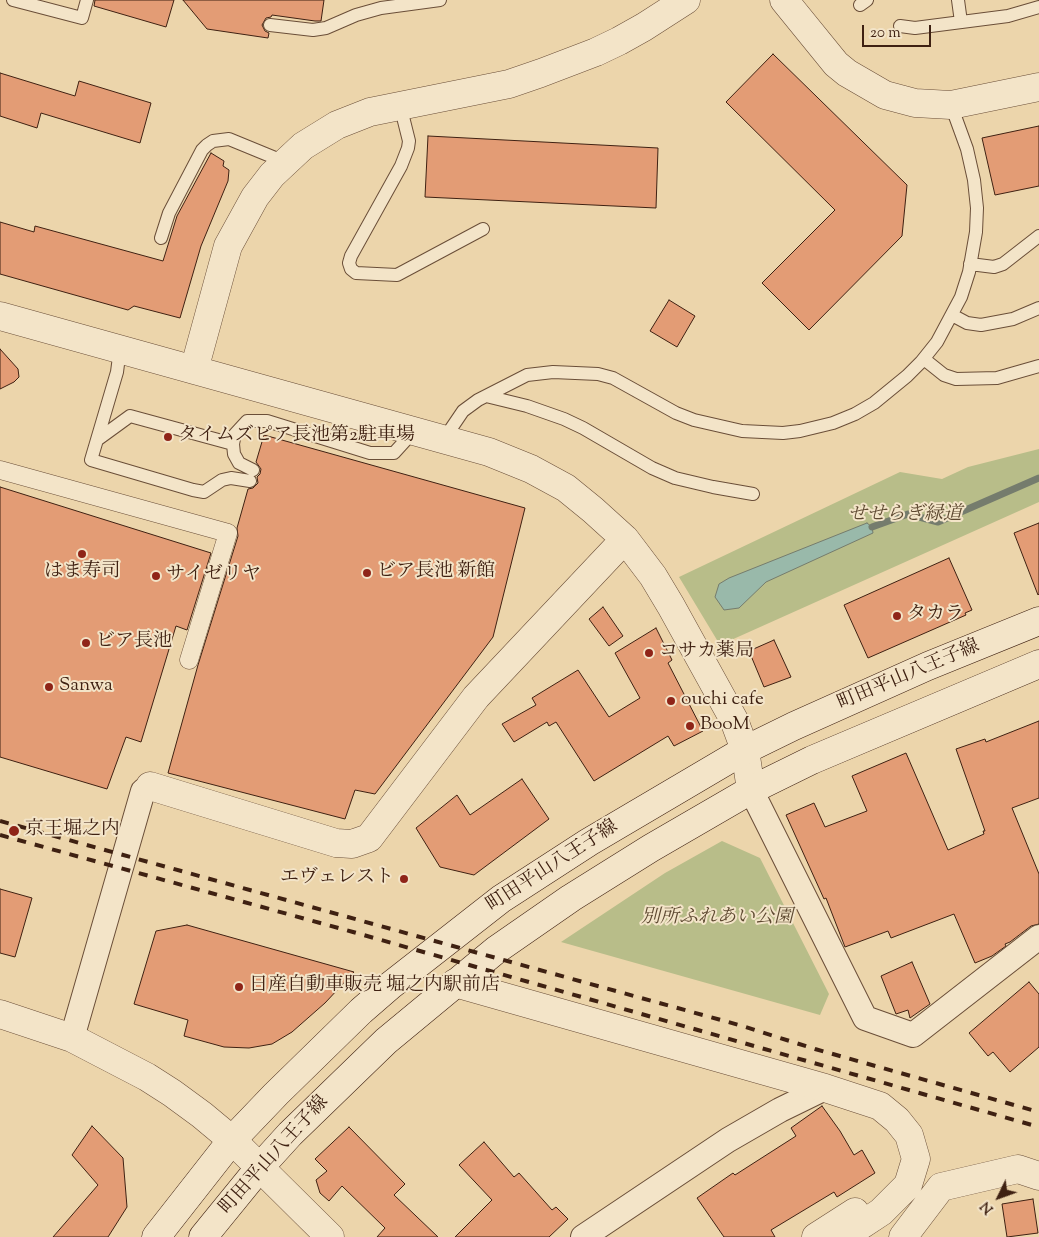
<!DOCTYPE html>
<html>
<head>
<meta charset="utf-8">
<style>
  body { margin:0 }
  #map { position:relative; width:1039px; height:1237px; overflow:hidden; background:#ecd5ab; font-family:"Sorts Mill Goudy",serif }
  canvas { display:block }
  .north { position:absolute; left:974px; top:1172px; width:50px; height:50px; -webkit-text-stroke:4px #f3e4c8; paint-order:stroke; rotate:228deg; font-size:14px; font-weight:700; line-height:20px; text-align:center; color:#3f2112 }
  .north::after { content:''; display:block; margin:auto; width:18px; height:22px; background:#3f2112; clip-path:polygon(50% 0,100% 100%,50% 72%,0 100%) }
  .scale { position:absolute; left:862px; top:25px; width:69px; height:22px; box-sizing:border-box; border:2px solid #3f2112; border-top:0; padding-left:6px; font-size:15px; line-height:18px; white-space:nowrap; color:#3f2112; -webkit-text-stroke:4px #f3e4c8; paint-order:stroke }
</style>
</head>
<body>
<div id="map">
<canvas width="1039" height="1237"></canvas>
<div class="north">N</div>
<div class="scale">20 m</div>
</div>
<script>
const c = document.querySelector('canvas').getContext('2d');
c.lineJoin = 'round';
function fill(path, color) {
  c.fillStyle = color;
  c.fill(path, 'evenodd');
}
function toPath(rows) {
  const path = new Path2D();
  for (const r of rows) {
    path.moveTo(r[0], r[1]);
    for (let i = 2; i < r.length; i += 2) path.lineTo(r[i], r[i + 1]);
  }
  return path;
}
function strokePath(path, color, width, dash) {
  c.strokeStyle = color;
  c.lineWidth = width;
  c.lineCap = dash ? 'butt' : 'round';
  c.setLineDash(dash || []);
  c.stroke(path);
}
function drawText(font, color, halo, rows, align = 'center') {
  c.font = font + ' "Sorts Mill Goudy","Noto Serif JP",serif';
  c.lineWidth = 4;
  c.setLineDash([]);
  c.textBaseline = 'middle';
  c.strokeStyle = halo;
  c.fillStyle = color;
  for (const [text, x, y, turn = 0] of rows) {
    c.save();
    c.translate(x, y);
    c.rotate((+turn || 0) * Math.PI / 180);
    c.textAlign = isNaN(turn) ? turn : align;
    if (halo) c.strokeText(text, 0, 0);
    c.fillText(text, 0, 0);
    c.restore();
  }
}
fill(toPath([
  [1039,449,1039,502,720,645,679,577,900,472,942,479,968,467],
  [722,841,760,858,829,994,820,1015,561,942,665,873]
]), '#b8bd89');
const water = toPath([
  [867,523,872,527,873,533,766,582,739,608,724,610,715,597,719,584,729,578,867,523]
]);
fill(water, '#99b9aa');
strokePath(water, '#757c6d', 1);
strokePath(toPath([
  [872,527,908,514,938,522,1039,478]
]), '#757c6d', 7);
const building = toPath([
  [95,0,174,0,166,27,94,6,95,0],
  [183,0,324,0,321,21,315,21,272,15,271,17,266,18,262,25,265,31,269,33,268,38,207,29,183,0],
  [773,54,907,185,902,236,809,330,762,283,835,210,726,102,773,54],
  [0,73,75,96,79,81,151,103,140,143,41,113,37,128,0,116,0,73],
  [1039,126,1039,186,995,195,982,138,1039,126],
  [428,136,658,148,656,208,425,197,428,136],
  [211,153,224,161,223,166,229,170,228,181,201,246,180,318,134,306,128,310,0,274,0,222,34,232,35,226,163,261,177,216,211,153],
  [669,300,695,316,677,347,650,331,669,300],
  [0,349,18,369,19,377,14,382,0,389,0,349],
  [264,435,525,508,493,637,375,794,355,790,345,819,168,773,198,665,238,536,237,528,248,489,253,488,258,483,257,477,260,474,261,469,256,462,264,435],
  [0,487,211,553,187,630,176,626,141,742,126,737,107,789,0,757,0,487],
  [1039,523,1039,594,1038,595,1014,533,1039,523],
  [949,558,972,610,965,613,966,615,868,658,844,605,949,558],
  [603,607,623,636,609,646,589,619,603,607],
  [656,628,672,660,668,663,703,731,674,746,668,736,594,781,556,722,549,726,547,722,514,742,502,724,536,705,532,698,578,670,609,717,640,698,615,653,656,628],
  [774,640,791,677,764,687,749,651,774,640],
  [1039,721,1039,798,1012,808,1039,874,1039,924,1031,926,1010,942,1005,944,1006,946,992,956,975,963,954,914,891,938,888,931,845,947,826,898,824,899,786,815,814,803,825,827,867,811,852,776,906,753,948,850,984,834,983,831,985,831,956,749,985,739,986,742,1039,721],
  [522,779,549,819,474,875,440,867,416,828,457,795,470,815,522,779],
  [0,889,32,898,15,957,0,953,0,889],
  [187,925,354,972,325,1003,292,1032,272,1044,249,1048,224,1047,184,1036,188,1020,134,1004,156,931,187,925],
  [912,962,930,1004,910,1018,908,1010,896,1014,881,976,912,962],
  [1029,982,1039,994,1039,1047,1010,1072,993,1052,988,1056,969,1033,1029,982],
  [822,1106,840,1131,854,1155,862,1150,875,1173,837,1197,834,1192,771,1230,775,1237,724,1237,697,1198,733,1173,735,1175,796,1136,791,1128,822,1106],
  [92,1126,123,1158,127,1207,108,1237,53,1237,98,1185,72,1155,92,1126],
  [349,1127,405,1184,394,1195,438,1237,377,1237,385,1228,342,1186,329,1201,320,1193,316,1180,327,1171,315,1159,349,1127],
  [484,1142,514,1177,519,1173,552,1210,556,1207,568,1219,549,1237,455,1237,492,1200,459,1165,484,1142],
  [1033,1199,1038,1233,1007,1237,1002,1204,1033,1199]
]);
fill(building, '#e39c75');
strokePath(building, '#3f2112', 1);
const service = toPath([
  [13,0,82,18,87,0],
  [958,0,961,22],
  [860,5,867,0],
  [270,25,313,30,326,28,356,15,381,8,440,0],
  [900,26,915,28,1008,16,1039,7],
  [400,105,409,141,408,148,401,166,351,256,349,263,351,269,356,273,397,275,483,229],
  [161,238,169,213,202,150,207,145,213,141,229,139,285,162],
  [970,264,994,267,1003,264,1039,236],
  [952,315,967,323,981,325,1013,319,1039,308],
  [120,349,117,372,91,460,193,490,204,492,222,480,231,478,250,481],
  [924,359,944,375,956,379,997,378,1039,366],
  [486,396,527,406,564,419,583,428,652,468,675,478,713,487,753,494],
  [444,439,463,411,478,400,527,375,553,372,598,374,613,378,676,413,694,420,742,431,783,433,800,431,833,423,855,414,874,403,907,376,921,362,937,342,961,297,969,272,976,232,977,208,974,180,967,149,951,105],
  [97,440,130,416,233,444],
  [253,470,239,463,234,454,233,444,235,434,247,421,267,421,370,453,394,453,414,431]
]);
const pedestrian = toPath([
  [0,470,228,533,189,660]
]);
const minor = toPath([
  [751,790,865,1018,913,1035,1039,937],
  [72,1038,143,791,150,786],
  [583,1237,728,1140,780,1110,825,1088]
]);
const tertiary = toPath([
  [784,0,836,64,847,73,885,95,915,103,951,105,1039,87],
  [0,316,489,452,531,469,566,488,593,510,625,539,653,576,671,606,734,720,745,750,751,790],
  [194,370,228,246,255,197,272,175,303,146,337,125,370,112,509,84,541,73,596,52,619,41,644,27,686,0],
  [150,786,336,843,352,844,369,838,476,697,625,539],
  [455,983,825,1088,880,1106,897,1120,909,1135,916,1159,908,1185,881,1212,843,1237],
  [0,1014,72,1038,147,1077,172,1093,202,1115,232,1140,330,1237],
  [816,1237,855,1212],
  [903,1237,941,1187,1018,1169,1039,1176]
]);
const secondary = toPath([
  [156,1237,232,1140,276,1094,361,1011,391,985,501,899,589,842,745,750,794,726,928,666,1039,621],
  [203,1237,260,1167,290,1134,386,1041,496,950,571,898,651,848,751,790,812,760,1039,664]
]);
strokePath(service, '#6a4e38', 14);
strokePath(pedestrian, '#6a4e38', 19);
strokePath(minor, '#6a4e38', 26);
strokePath(tertiary, '#6a4e38', 29);
strokePath(secondary, '#3f2112', 29);
strokePath(service, '#f3e4c8', 12);
strokePath(pedestrian, '#f3e4c8', 18);
strokePath(minor, '#f3e4c8', 24);
strokePath(tertiary, '#f3e4c8', 28);
strokePath(secondary, '#f3e4c8', 28);
strokePath(toPath([
  [0,821,739,1025,815,1049,1039,1112],
  [0,835,353,932,1039,1127]
]), '#3f2112', 4, [9, 9]);
for (const [x, y, r, color] of [
  [168,437,5,"#8f2418"],
  [82,554,5,"#8f2418"],
  [367,573,5,"#8f2418"],
  [156,576,5,"#8f2418"],
  [897,616,5,"#8f2418"],
  [86,643,5,"#8f2418"],
  [649,653,5,"#8f2418"],
  [49,687,5,"#8f2418"],
  [671,701,5,"#8f2418"],
  [690,726,5,"#8f2418"],
  [14,831,6,"#8f2418"],
  [404,879,5,"#8f2418"],
  [239,987,5,"#8f2418"]
]) {
  const dot = new Path2D();
  dot.arc(x, y, r, 0, 2 * Math.PI);
  c.fillStyle = color;
  c.fill(dot);
  strokePath(dot, '#f3e4c8', 2);
}
drawText('19px', '#3f2112', '#f3e4c8', [
  ["タイムズピア長池第2駐車場",178,437],
  ["はま寿司",82,573,"center"],
  ["ビア長池 新館",377,573],
  ["サイゼリヤ",166,576],
  ["タカラ",907,616],
  ["ビア長池",96,643],
  ["コサカ薬局",659,653],
  ["Sanwa",59,687],
  ["ouchi cafe",681,701],
  ["BooM",700,726],
  ["京王堀之内",25,831],
  ["エヴェレスト",394,879,"right"],
  ["日産自動車販売 堀之内駅前店",249,987]
], 'left');
drawText('italic 19px', '#5d4830', '#f3e4c8', [
  ["せせらぎ緑道",905,516],
  ["別所ふれあい公園",717,919]
]);
drawText('19px', '#3f2112', '#f3e4c8', [
  ["町田平山八王子線",909,676,-23],
  ["町田平山八王子線",553,867,-33],
  ["町田平山八王子線",275,1156,-48]
]);
</script>
</body>
</html>
